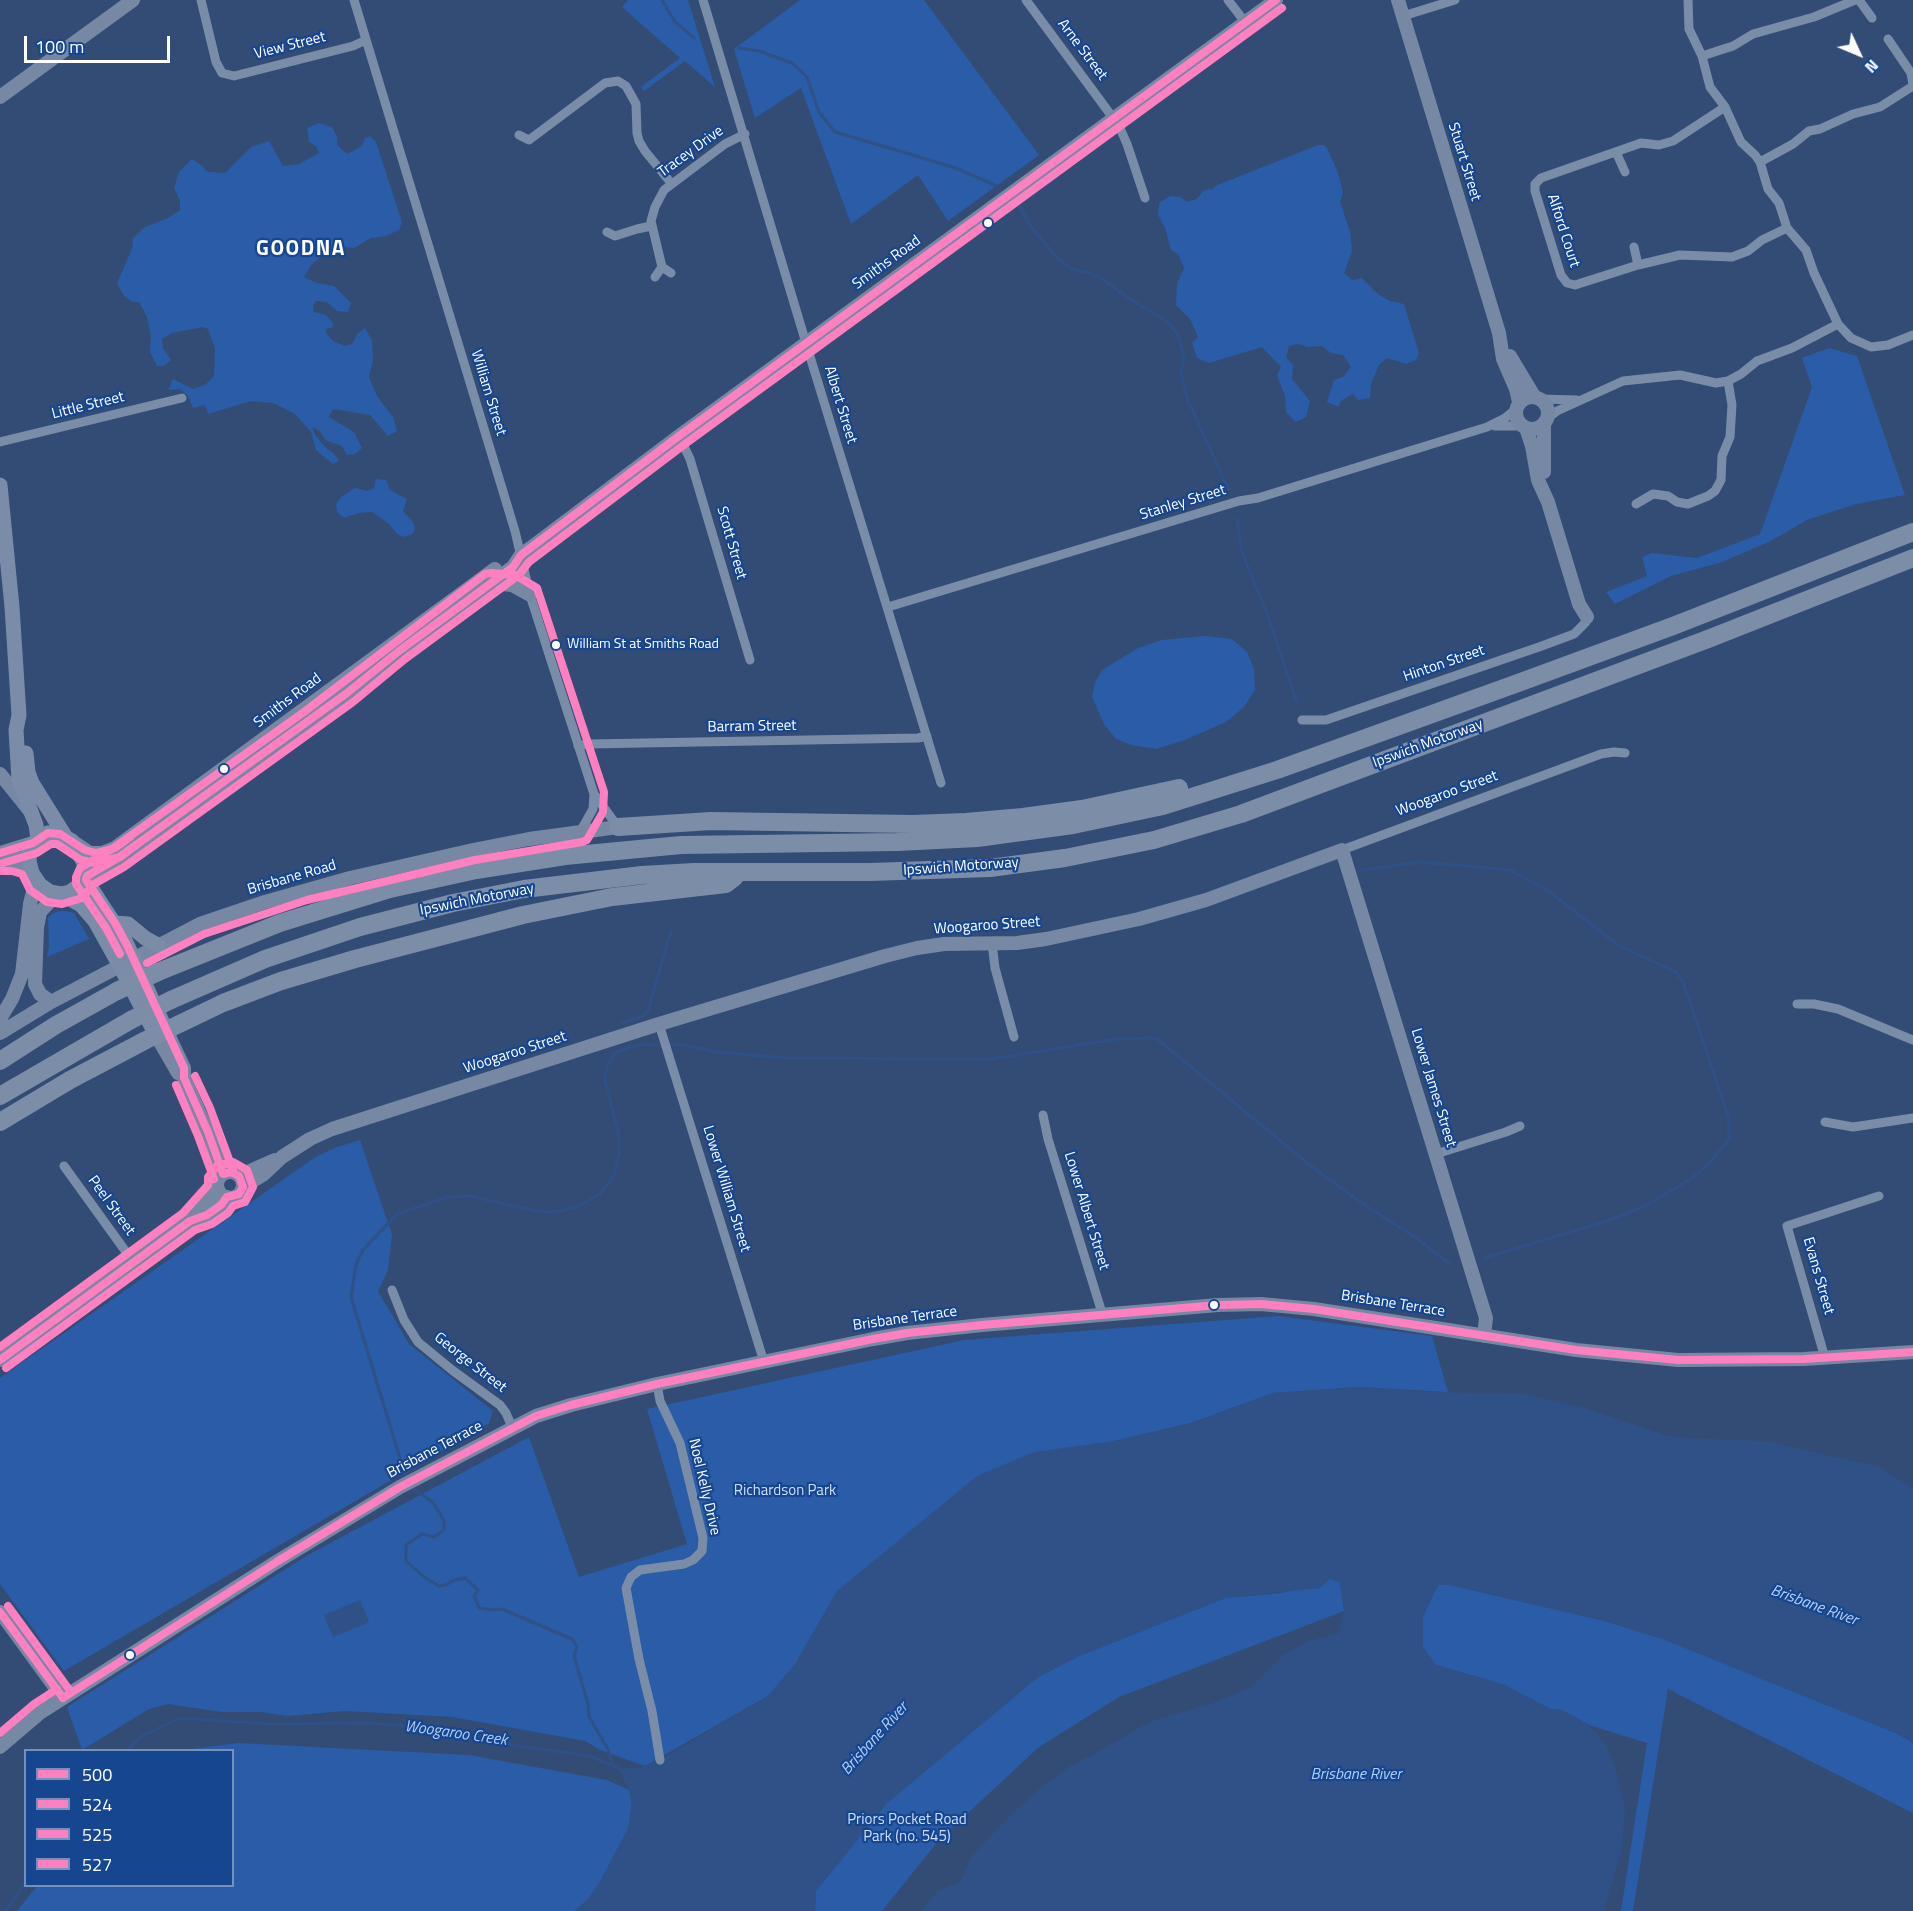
<!DOCTYPE html>
<html>
<head>
<meta charset="utf-8">
<style>
  body { margin:0 }
  #map { position:relative; width:1913px; height:1911px; overflow:hidden; background:#334c75; font-family:"Titillium Web",sans-serif }
  canvas { display:block }
  .legend { position:absolute; left:24px; top:1749px; width:210px; height:138px; box-sizing:border-box; background:#174691; border:2px solid #7490bd; margin:0; padding:8px 10px; list-style:none; font-size:18px; color:#fff }
  .legend li { display:flex; align-items:center; gap:12px; height:30px }
  .legend b { width:30px; border:2px solid #7490bd }
  .north { position:absolute; left:1829px; top:24px; width:60px; height:60px; -webkit-text-stroke:4px #174691; paint-order:stroke; rotate:134deg; font-size:16px; font-weight:700; line-height:24px; text-align:center; color:#fff }
  .north::after { content:''; display:block; margin:auto; width:21px; height:27px; background:#fff; clip-path:polygon(50% 0,100% 100%,50% 72%,0 100%) }
  .scale { position:absolute; left:24px; top:36px; width:146px; height:27px; box-sizing:border-box; border:3px solid #fff; border-top:0; padding-left:8px; font-size:18px; line-height:21px; white-space:nowrap; color:#fff; -webkit-text-stroke:4px #174691; paint-order:stroke }
</style>
</head>
<body>
<div id="map">
<canvas width="1913" height="1911"></canvas>
<ul class="legend">
<li><b style="height:8px;background:#ff80c0"></b>500</li>
<li><b style="height:8px;background:#ff80c0"></b>524</li>
<li><b style="height:8px;background:#ff80c0"></b>525</li>
<li><b style="height:8px;background:#ff80c0"></b>527</li>
</ul>
<div class="north">N</div>
<div class="scale">100 m</div>
</div>
<script>
const c = document.querySelector('canvas').getContext('2d');
c.lineJoin = 'round';
function fill(path, color) {
  c.fillStyle = color;
  c.fill(path, 'evenodd');
}
function toPath(rows) {
  const path = new Path2D();
  for (const r of rows) {
    if (r.length === 3) {
      path.moveTo(r[0] + r[2], r[1]);
      path.arc(r[0], r[1], r[2], 0, 2 * Math.PI);
      continue;
    }
    path.moveTo(r[0], r[1]);
    for (let i = 2; i < r.length; i += 2) path.lineTo(r[i], r[i + 1]);
  }
  return path;
}
function strokePath(path, color, width, dash) {
  c.strokeStyle = color;
  c.lineWidth = width;
  c.lineCap = dash ? 'butt' : 'round';
  c.setLineDash(dash || []);
  c.stroke(path);
}
function drawText(font, color, halo, rows, align = 'center') {
  c.font = font + ' "Titillium Web",sans-serif';
  c.lineWidth = 4.5;
  c.setLineDash([]);
  c.textBaseline = 'middle';
  c.strokeStyle = halo;
  c.fillStyle = color;
  for (const [text, x, y, turn = 0] of rows) {
    c.save();
    c.translate(x, y);
    c.rotate((+turn || 0) * Math.PI / 180);
    c.textAlign = isNaN(turn) ? turn : align;
    if (halo) c.strokeText(text, 0, 0);
    c.fillText(text, 0, 0);
    c.restore();
  }
}
fill(toPath([
  [628,0,688,0,715,87,685,61,644,91,641,87,680,58,622,7],
  [800,0,924,0,1039,155,948,221,918,175,851,224,801,88,755,118,734,49],
  [319,123,332,127,337,137,337,145,347,154,362,146,365,138,370,136,376,142,402,222,399,230,386,236,371,238,354,248,344,247,329,250,312,264,304,277,317,283,334,286,351,303,348,312,337,311,327,302,316,301,313,306,314,312,326,315,333,323,332,328,326,329,326,333,333,341,345,346,352,344,358,333,365,328,372,340,373,360,369,377,377,396,393,417,397,431,388,436,370,415,333,409,329,417,354,432,362,448,355,454,347,455,342,446,325,440,320,431,312,427,315,435,326,448,333,453,339,460,333,464,316,450,311,432,295,414,273,403,251,401,208,414,205,405,193,408,188,396,180,389,168,390,173,379,193,389,205,385,214,376,215,349,208,329,203,327,172,333,162,339,163,348,171,360,164,366,157,366,150,352,151,336,147,317,139,302,133,302,124,296,117,283,132,249,133,238,145,227,168,218,180,210,180,201,174,188,179,172,192,159,200,164,208,172,225,173,251,147,269,141,283,166,299,164,319,153,316,146,309,142,307,128],
  [1318,145,1324,145,1327,148,1337,170,1343,192,1340,202,1350,231,1352,251,1344,273,1352,280,1362,278,1378,294,1390,301,1404,304,1419,353,1416,360,1406,364,1387,358,1379,365,1371,384,1370,398,1358,400,1353,394,1342,400,1338,407,1327,402,1334,380,1343,377,1351,367,1343,355,1331,353,1322,346,1308,347,1298,344,1289,346,1286,357,1293,365,1292,379,1310,401,1306,417,1296,422,1286,412,1285,396,1277,375,1281,367,1262,347,1209,363,1197,358,1192,343,1198,337,1190,319,1176,305,1177,284,1184,268,1178,254,1171,250,1165,228,1158,215,1159,203,1170,196,1180,197,1187,202,1197,199,1203,191,1209,189,1212,190,1215,186],
  [1829,348,1857,356,1905,495,1856,504,1807,520,1771,541,1722,562,1671,576,1615,604,1606,592,1647,576,1642,557,1652,553,1697,558,1760,534,1812,387,1802,358],
  [376,479,386,480,390,490,407,499,403,511,413,522,415,529,412,534,405,537,397,534,389,524,372,512,358,513,344,518,337,512,336,504,341,497,355,488,367,491,374,488],
  [1205,636,1232,639,1247,652,1254,669,1255,690,1244,707,1226,722,1185,740,1156,749,1131,745,1115,738,1104,724,1092,697,1095,683,1102,670,1138,648,1162,640],
  [65,911,74,913,89,939,47,957,49,947,48,918,55,912],
  [360,1140,392,1235,388,1270,378,1291,409,1344,493,1411,489,1423,64,1671,0,1584,0,1378,314,1158,334,1148],
  [1278,1316,1432,1336,1448,1392,1358,1387,1273,1393,1191,1423,1114,1441,837,1591,796,1663,768,1696,645,1766,600,1750,585,1741,452,1717,345,1711,288,1716,260,1712,222,1712,168,1704,149,1709,82,1750,67,1707,308,1555,529,1437,579,1577,687,1544,647,1409,964,1340],
  [1330,1579,1340,1582,1344,1611,1119,1697,1039,1747,939,1840,882,1911,815,1911,816,1891,887,1803,1038,1677,1079,1656,1225,1598,1281,1593],
  [1438,1585,1450,1585,1601,1620,1663,1639,1896,1733,1913,1743,1913,1813,1668,1689,1633,1911,1621,1911,1647,1743,1589,1725,1560,1709,1550,1709,1505,1685,1436,1665,1423,1647,1423,1616],
  [238,1743,469,1755,607,1780,629,1790,632,1805,628,1829,600,1882,589,1898,575,1911,17,1911,37,1886,232,1886,232,1750,185,1750]
]), '#2a5ca8');
fill(toPath([
  [1358,1387,1432,1392,1522,1394,1585,1408,1664,1435,1684,1438,1764,1441,1880,1467,1913,1489,1913,1743,1896,1733,1663,1639,1601,1620,1450,1585,1438,1585,1423,1616,1423,1647,1436,1665,1505,1685,1549,1709,1560,1709,1589,1725,1606,1744,1618,1776,1625,1808,1622,1849,1604,1911,921,1911,938,1891,961,1881,971,1857,1012,1813,1049,1781,1072,1765,1098,1752,1151,1721,1210,1704,1250,1688,1284,1654,1309,1641,1339,1633,1344,1611,1340,1582,1330,1579,1320,1588,1225,1598,1079,1656,1038,1677,887,1803,816,1891,815,1911,575,1911,589,1898,600,1882,628,1829,632,1805,629,1790,618,1768,639,1768,660,1760,768,1696,796,1663,837,1591,977,1476,1034,1452,1114,1441,1191,1423,1273,1393],
  [360,1600,369,1622,333,1637,324,1615]
]), '#2f5187');
strokePath(toPath([
  [662,0,675,22,694,38],
  [739,48,759,51,792,63,799,69,807,77,819,112,835,132,953,167,995,185],
  [1019,205,1031,227,1059,260,1072,269,1090,273,1102,279,1130,299,1168,322,1173,328,1179,338,1184,357,1181,373,1187,398,1228,489],
  [1237,519,1242,552,1267,614,1297,702],
  [1362,870,1421,862,1510,870,1547,890,1618,945,1676,972,1683,982,1729,1118,1729,1140,1708,1164,1691,1179,1645,1206,1607,1221,1484,1258],
  [623,1023,643,1016,648,1011,671,931],
  [669,1044,684,1045,717,1052,787,1058,991,1059,1117,1039,1156,1038,1311,1166,1363,1204,1415,1237,1450,1264],
  [409,1479,402,1465,351,1297,356,1264,363,1250,397,1214,448,1197,470,1196,536,1211,555,1212,579,1206,600,1194,614,1176,619,1154,618,1131,605,1080,607,1066,615,1053,630,1047,645,1044,657,1045],
  [411,1485,413,1489,433,1502,444,1521,444,1530,434,1537,422,1534,406,1545,406,1561,424,1577,439,1586,446,1585,454,1580,465,1578,478,1590,474,1596,479,1608,493,1610,502,1609,572,1639,577,1646,574,1656,588,1704,589,1717,608,1749,613,1765],
  [127,1750,142,1736,180,1718,270,1724,371,1723,452,1731,518,1746,590,1756,620,1769],
  [6,1911,26,1881]
]), '#2f5187', 3);
strokePath(toPath([
  [201,0,216,62,222,73,234,76,353,46,366,40],
  [354,0,515,531,530,595,594,794,593,809,580,832],
  [703,0,812,363,941,783],
  [1026,0,1119,126,1127,144,1145,198],
  [1228,0,1245,22],
  [1688,0,1689,29,1702,56,1710,87,1725,107,1741,142,1755,155,1760,162,1768,189,1779,203,1787,228,1806,250,1814,273,1838,324,1851,338,1871,347,1888,345,1913,335],
  [1859,0,1872,18],
  [1403,16,1455,0],
  [1888,39,1911,73,1913,85],
  [1702,56,1733,46,1753,34,1814,17,1855,0],
  [1725,107,1673,141,1659,145,1641,143,1541,178,1535,184,1535,191,1561,275,1567,283,1575,285,1638,265,1680,255,1732,257,1748,251,1762,240,1787,228],
  [519,135,529,140,605,83,618,81,626,86,636,104,637,133,639,141,645,151,671,183],
  [1616,152,1625,172],
  [1760,162,1793,144,1809,131,1820,129,1853,114,1880,107,1913,86],
  [607,232,615,236,637,229,651,226],
  [1634,247,1638,265],
  [662,267,651,221,655,207,664,190,725,144,745,134],
  [655,277,662,267,671,273],
  [1540,399,1577,400],
  [1546,419,1557,411,1623,381,1680,375,1716,383,1728,381,1741,374,1757,361,1792,348,1838,324],
  [1495,426,1522,426],
  [679,436,690,459,750,660],
  [0,442,182,398],
  [1636,504,1653,494,1668,496,1677,502,1688,504,1708,496,1715,491,1721,480,1722,456,1730,437,1732,405,1728,381],
  [888,607,1239,501,1258,498,1487,427,1505,418,1515,410],
  [1302,720,1326,720,1539,647,1574,634,1586,622,1587,617],
  [578,746,589,744,918,738,927,736],
  [594,794,618,827],
  [1342,850,1601,754,1614,752,1625,753],
  [992,943,995,968,1014,1037],
  [1797,1004,1814,1004,1838,1009,1913,1040],
  [659,1024,764,1362],
  [1043,1115,1048,1139,1103,1316],
  [1825,1122,1853,1127,1913,1118],
  [1436,1154,1506,1132,1520,1126],
  [64,1166,134,1263],
  [392,1290,404,1320,418,1342,452,1370,500,1405,506,1413,512,1427],
  [1825,1358,1787,1226,1879,1196],
  [657,1384,660,1401,680,1443,703,1538,702,1551,693,1560,684,1564,640,1570,631,1577,626,1588,639,1659,652,1711,660,1760]
]), '#7a8da8', 9);
strokePath(toPath([
  [1398,0,1499,333,1503,359,1516,389,1519,402],
  [0,97,133,0],
  [1510,356,1534,396],
  [1532,413,16],
  [1544,423,1544,472],
  [1526,428,1532,446,1538,480,1548,502,1579,604,1587,617],
  [491,583,512,585,530,595],
  [0,774,30,811],
  [72,841,90,853,102,853,115,848,495,569],
  [0,853,33,843],
  [0,861,13,860,30,866],
  [87,876,118,858,347,693,399,651,513,567,521,555,532,547,679,436,1276,0],
  [51,1002,40,994,35,984,37,928,40,912,57,894],
  [0,1019,12,999,22,974,30,904,36,880],
  [166,1030,184,1068,184,1078,208,1132,223,1174],
  [0,1033,51,1002,200,924,265,902,350,878,473,850,529,839,618,827],
  [156,1035,178,1073],
  [230,1185,13],
  [239,1176,275,1160],
  [243,1187,264,1174,282,1157,310,1139,332,1129,659,1024,885,956,917,948,944,944,1017,943,1046,939,1139,919,1206,900,1342,850,1486,1318,1484,1336],
  [192,1220,207,1215,221,1205,227,1197],
  [0,1360,190,1221,218,1189],
  [0,1612,63,1698],
  [0,1747,41,1712,63,1698,278,1561,400,1487,536,1416,571,1405,657,1384,873,1339,907,1333,982,1325,1218,1305,1261,1304,1314,1309,1576,1350,1678,1360,1804,1359,1913,1352]
]), '#7688a4', 14);
strokePath(toPath([
  [0,485,12,607,19,715,16,730,19,780,36,825,38,839],
  [26,753,28,772,32,783,65,836],
  [48,833,60,834,72,841,85,865,87,876,86,880,70,892,61,894,50,892,40,885,32,873,29,861,30,848,38,839,48,833],
  [86,880,125,940,166,1030],
  [61,894,81,905,95,921,120,966,156,1035],
  [115,923,128,924,145,938,158,945]
]), '#7a8ca7', 15);
strokePath(toPath([
  [618,827,711,821,912,824,966,822,1023,817,1082,809,1179,788],
  [158,972,280,923,390,889,476,870,565,856,681,845,897,842,977,838,1073,825,1163,806,1277,770,1518,683,1673,626,1913,532],
  [171,1000,265,959,360,927,453,903,524,889,642,875,694,872,870,872,990,868,1065,858,1154,840,1241,814,1708,639,1913,558],
  [0,1061,56,1025,117,991],
  [0,1096,131,1020],
  [0,1122,70,1080,146,1040,223,1003,281,981,355,959,523,915,612,897,726,884,735,877]
]), '#7c8da7', 18);
strokePath(toPath([
  [117,991,158,972],
  [131,1020,171,1000]
]), '#7c8da7', 18);
strokePath(toPath([
  [0,1612,63,1698],
  [63,1698,278,1561,400,1487,536,1416,571,1405,657,1384,873,1339,907,1333,982,1325,1218,1305,1261,1304,1314,1309,1576,1350,1678,1360,1804,1359,1913,1352]
]), '#ff80c0', 8);
strokePath(toPath([
  [0,853,33,843,48,833,60,834,85,850,96,853,115,848,130,837],
  [0,1360,190,1221,207,1215,221,1205,227,1197,239,1194,243,1187,239,1176,231,1172,223,1174,208,1132,184,1078,184,1068,128,947,115,923,86,880,87,876,118,858,347,693,399,651,513,567,521,555,679,436,1276,0]
]), '#ff80c0', 8);
strokePath(toPath([
  [3,863,37,853,51,844,57,844,81,860,95,863,120,857,136,845],
  [1,871,12,871,22,874,30,890,47,902,62,904,82,898,94,884,124,867,353,702,405,659,519,575,529,562,685,444,1282,8]
]), '#ff80c0', 8);
strokePath(toPath([
  [120,954,106,928,76,884,76,877,80,868,112,849,304,712,485,574,491,573,515,575,537,588,604,792,603,812,587,840,582,842,475,860,307,900,204,934,147,963],
  [195,1076,210,1108,233,1170],
  [176,1085,198,1136,214,1179],
  [0,1347,183,1213,208,1185,208,1177,217,1166,233,1162,247,1170,253,1187,245,1202,233,1206,228,1213,212,1224,195,1230,6,1368],
  [8,1606,71,1692],
  [0,1733,34,1704,57,1689]
]), '#ff80c0', 8);
for (const [x, y, r, color] of [
  [988,223,5,"#fff"],
  [556,645,5,"#fff"],
  [224,769,5,"#fff"],
  [1214,1305,5,"#fff"],
  [130,1655,5,"#fff"]
]) {
  const dot = new Path2D();
  dot.arc(x, y, r, 0, 2 * Math.PI);
  c.fillStyle = color;
  c.fill(dot);
  strokePath(dot, '#174691', 2);
}
drawText('14px', '#fff', '#174691', [
  ["William St at Smiths Road",567,645]
], 'left');
drawText('15px', '#fff', '#174691', [
  ["View Street",290,46,-14],
  ["Arne Street",1082,50,53],
  ["Tracey Drive",691,152,-36],
  ["Stuart Street",1464,162,73],
  ["Alford Court",1563,231,72],
  ["Smiths Road",887,263,-36],
  ["William Street",488,393,73],
  ["Albert Street",840,405,73],
  ["Little Street",88,406,-14],
  ["Stanley Street",1183,503,-17],
  ["Scott Street",731,543,74],
  ["Hinton Street",1444,664,-19],
  ["Smiths Road",288,701,-37],
  ["Barram Street",752,727,-1],
  ["Ipswich Motorway",1428,744,-20],
  ["Woogaroo Street",1447,794,-20],
  ["Ipswich Motorway",961,867,-4],
  ["Brisbane Road",292,878,-16],
  ["Ipswich Motorway",477,900,-11],
  ["Woogaroo Street",987,926,-4],
  ["Woogaroo Street",515,1053,-18],
  ["Lower James Street",1433,1088,73],
  ["Lower William Street",726,1189,73],
  ["Peel Street",111,1206,54],
  ["Lower Albert Street",1086,1211,73],
  ["Evans Street",1818,1276,74],
  ["Brisbane Terrace",1393,1304,9],
  ["Brisbane Terrace",905,1319,-8],
  ["George Street",470,1363,38],
  ["Brisbane Terrace",435,1450,-28],
  ["Noel Kelly Drive",704,1487,77]
]);
drawText('15px', '#ccdffb', '#174691', [
  ["Richardson Park",785,1491],
  ["Priors Pocket Road",907,1820],
  ["Park (no. 545)",907,1837]
]);
drawText('italic 16px', '#b1cef7', '#174691', [
  ["Brisbane River",1814,1606,20],
  ["Woogaroo Creek",456,1734,8],
  ["Brisbane River",875,1739,-48],
  ["Brisbane River",1356,1775]
]);
c.letterSpacing = '1.5px';
drawText('bold 21px', '#fff', '#174691', [
  ["GOODNA",301,250]
]);
c.letterSpacing = '0px';
</script>
</body>
</html>
